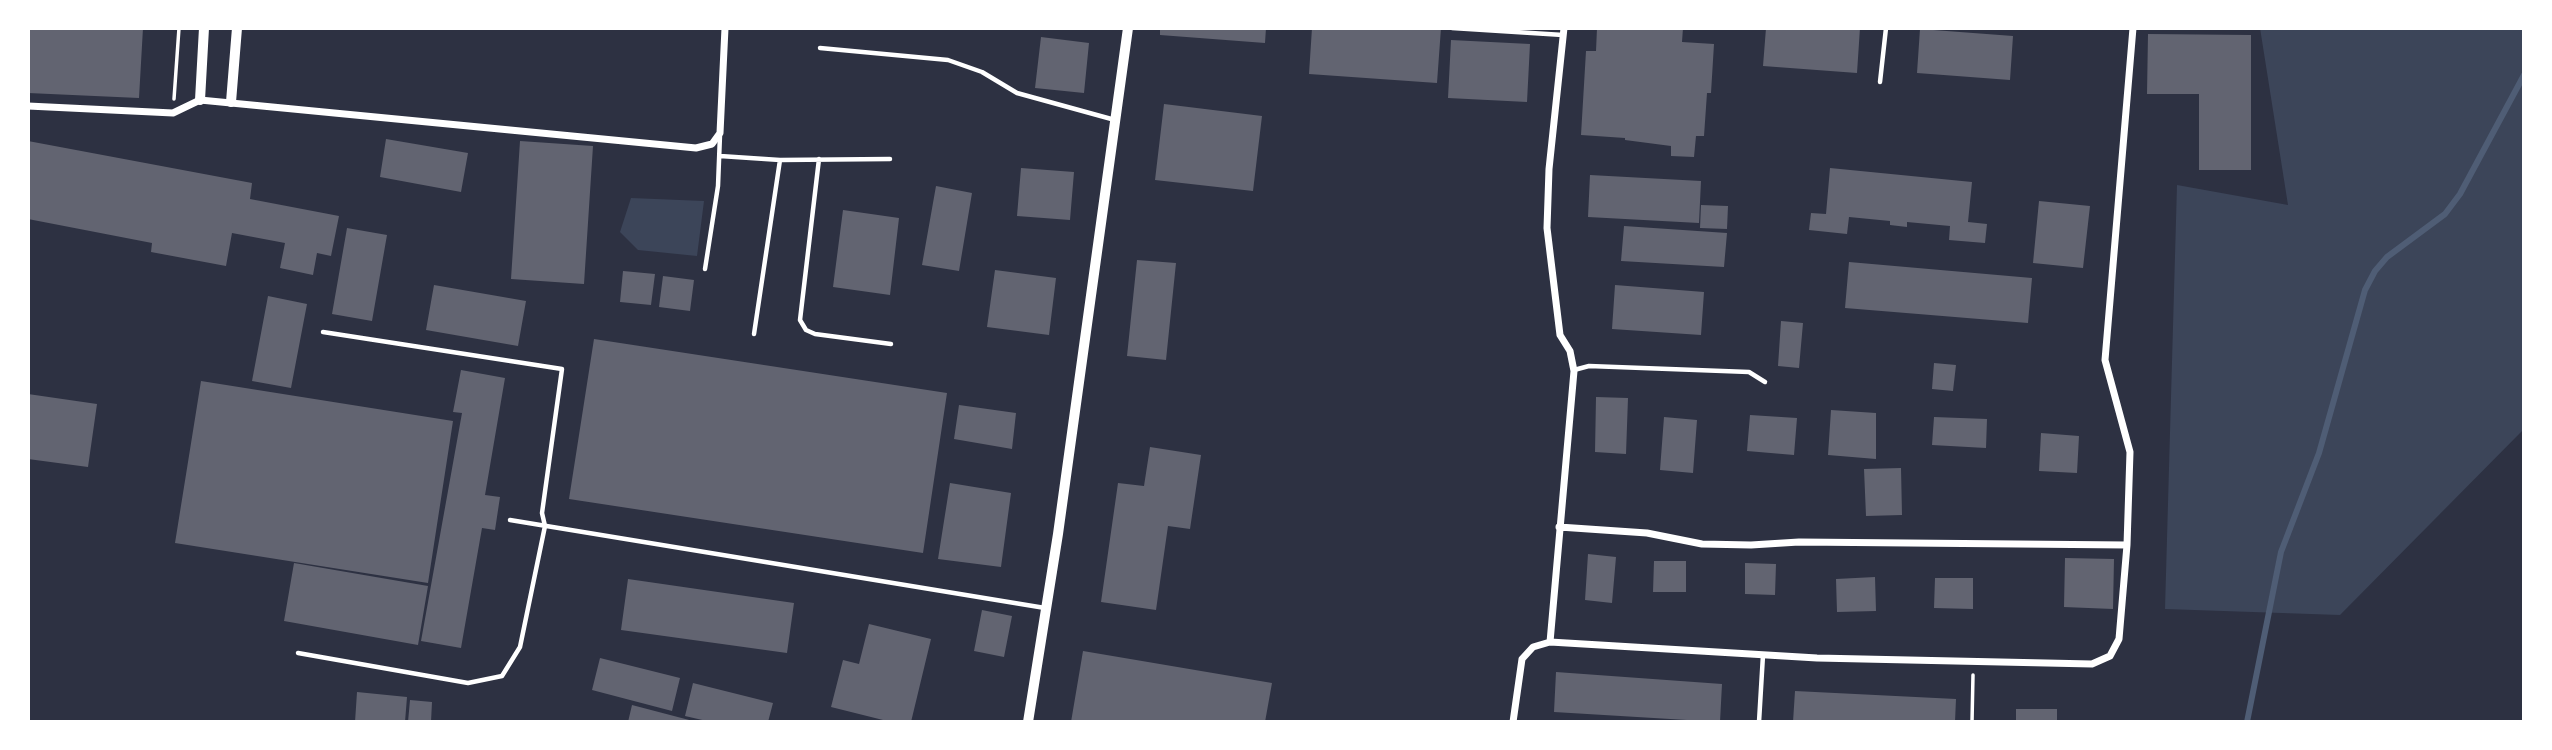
<!DOCTYPE html>
<html>
<head>
<meta charset="utf-8">
<style>
  body { margin:0 }
  #map { position:relative; width:2552px; height:750px; overflow:hidden; background:#2d3142; font-family:Overpass,sans-serif }
  canvas { display:block }
  .frame { position:absolute; inset:0; border:30px solid #fff; pointer-events:none }
</style>
</head>
<body>
<div id="map">
<canvas width="2552" height="750"></canvas>
<div class="frame"></div>
</div>
<script>
const c = document.querySelector('canvas').getContext('2d');
c.lineJoin = 'round';
function fill(path, color) {
  c.fillStyle = color;
  c.fill(path, 'evenodd');
}
function toPath(rows) {
  const path = new Path2D();
  for (const r of rows) {
    path.moveTo(r[0], r[1]);
    for (let i = 2; i < r.length; i += 2) path.lineTo(r[i], r[i + 1]);
  }
  return path;
}
function strokePath(path, color, width, dash) {
  c.strokeStyle = color;
  c.lineWidth = width;
  c.lineCap = dash ? 'butt' : 'round';
  c.setLineDash(dash || []);
  c.stroke(path);
}
fill(toPath([
  [2260,28,2524,29,2524,429,2340,615,2165,609,2177,185,2288,205],
  [631,198,704,201,697,256,638,250,620,232]
]), '#3c4559');
strokePath(toPath([
  [2247,722,2281,552,2319,453,2365,290,2375,271,2387,257,2445,214,2460,194,2524,75]
]), '#4f5d75', 6);
fill(toPath([
  [28,28,143,28,139,98,28,93],
  [1160,28,1266,28,1265,43,1160,35],
  [1312,28,1441,28,1437,83,1309,74],
  [1597,28,1683,28,1682,42,1714,44,1711,93,1707,93,1704,136,1696,136,1694,157,1671,156,1671,146,1625,140,1625,138,1581,135,1586,51,1596,51],
  [1766,28,1860,28,1857,73,1763,66],
  [1920,29,2013,36,2010,80,1917,73],
  [2148,34,2251,35,2251,170,2199,170,2199,94,2147,94],
  [1041,37,1089,43,1084,93,1035,88],
  [1451,40,1530,44,1527,102,1448,98],
  [1164,104,1262,116,1253,191,1155,180],
  [386,139,468,153,461,192,380,177],
  [28,141,252,183,250,199,339,216,331,256,317,253,313,275,280,268,285,243,232,233,226,266,151,252,152,243,28,219],
  [520,141,593,146,584,284,511,279],
  [1021,168,1074,172,1070,220,1017,216],
  [1830,168,1972,182,1968,222,1987,224,1985,243,1949,240,1950,226,1907,222,1907,227,1890,225,1890,221,1849,217,1847,234,1809,230,1811,213,1826,214],
  [1590,175,1701,181,1699,223,1588,217],
  [936,186,972,193,959,271,922,265],
  [2039,201,2090,206,2083,268,2033,263],
  [1701,205,1728,206,1727,229,1700,228],
  [843,210,899,218,890,295,833,287],
  [1624,226,1727,233,1724,267,1621,261],
  [347,228,387,235,372,321,332,314],
  [1137,260,1176,263,1166,360,1127,356],
  [1849,262,2032,278,2028,323,1845,308],
  [995,270,1056,278,1049,335,987,327],
  [623,271,655,274,651,305,620,302],
  [663,276,694,280,690,311,659,307],
  [434,285,526,301,518,346,426,330],
  [1615,285,1704,292,1701,335,1612,329],
  [268,296,307,304,291,388,252,381],
  [1781,321,1803,323,1799,368,1778,366],
  [594,339,947,393,923,553,569,499],
  [1934,363,1956,365,1953,391,1932,389],
  [461,370,505,378,485,495,500,497,495,530,482,528,461,648,421,641,462,413,453,412],
  [201,381,453,421,428,583,175,543],
  [28,394,97,404,88,467,28,459],
  [1596,397,1628,398,1626,454,1595,452],
  [959,405,1016,413,1012,449,954,439],
  [1831,410,1876,413,1876,459,1828,455],
  [1750,415,1797,418,1794,455,1747,451],
  [1664,417,1697,420,1693,473,1660,470],
  [1934,417,1987,419,1986,448,1932,445],
  [2041,433,2079,436,2077,473,2039,471],
  [1150,447,1201,455,1190,529,1168,526,1156,610,1101,602,1118,483,1144,486],
  [1901,468,1902,515,1866,516,1864,469],
  [950,483,1011,493,1001,567,938,559],
  [1588,554,1616,557,1612,603,1585,600],
  [2065,558,2114,559,2113,609,2064,607],
  [1654,561,1686,561,1686,592,1653,592],
  [294,563,428,586,418,645,284,621],
  [1745,563,1776,564,1775,595,1745,594],
  [1875,577,1876,611,1837,612,1836,579],
  [1935,578,1973,578,1973,609,1934,608],
  [628,579,794,603,787,653,621,630],
  [982,610,1012,616,1004,657,974,651],
  [869,624,931,639,911,722,891,722,831,707,843,660,859,664],
  [1083,651,1272,683,1265,722,1071,722],
  [600,658,680,678,672,711,592,690],
  [1556,672,1722,684,1720,722,1554,712],
  [693,683,773,703,768,722,711,722,685,716],
  [1795,691,1956,699,1955,722,1793,722],
  [357,692,407,697,405,722,355,722],
  [410,700,432,702,431,722,408,722],
  [632,705,693,721,693,722,628,722],
  [2016,709,2057,709,2057,722,2016,722]
]), '#626471');
strokePath(toPath([
  [174,99,179,28],
  [1972,722,1973,675]
]), '#fff', 3.5);
strokePath(toPath([
  [1452,28,1563,35],
  [820,48,948,60,982,72,1017,93,1115,120],
  [1880,82,1886,28],
  [720,156,780,160,890,159],
  [819,159,800,320,806,330,815,334,891,344],
  [705,269,718,186,720,135],
  [754,334,780,160],
  [1574,370,1589,366,1749,372,1765,382],
  [510,520,1045,608],
  [298,653,468,683,502,676,520,647,545,526,542,513,562,369,323,332],
  [1759,722,1763,655]
]), '#fff', 4.5);
strokePath(toPath([
  [28,106,173,113,200,100,696,148,712,144,720,133,725,28],
  [1559,527,1647,533,1702,544,1751,545,1799,542,2127,545],
  [1550,642,1817,658,2092,664,2110,656,2119,639,2127,545,2130,452,2105,360,2133,28],
  [1513,722,1522,659,1533,647,1550,642,1574,371,1570,351,1560,335,1547,228,1549,169,1564,28]
]), '#fff', 7);
strokePath(toPath([
  [200,100,204,28],
  [231,102,237,28],
  [1028,722,1058,534,1128,28]
]), '#fff', 10);
</script>
</body>
</html>
